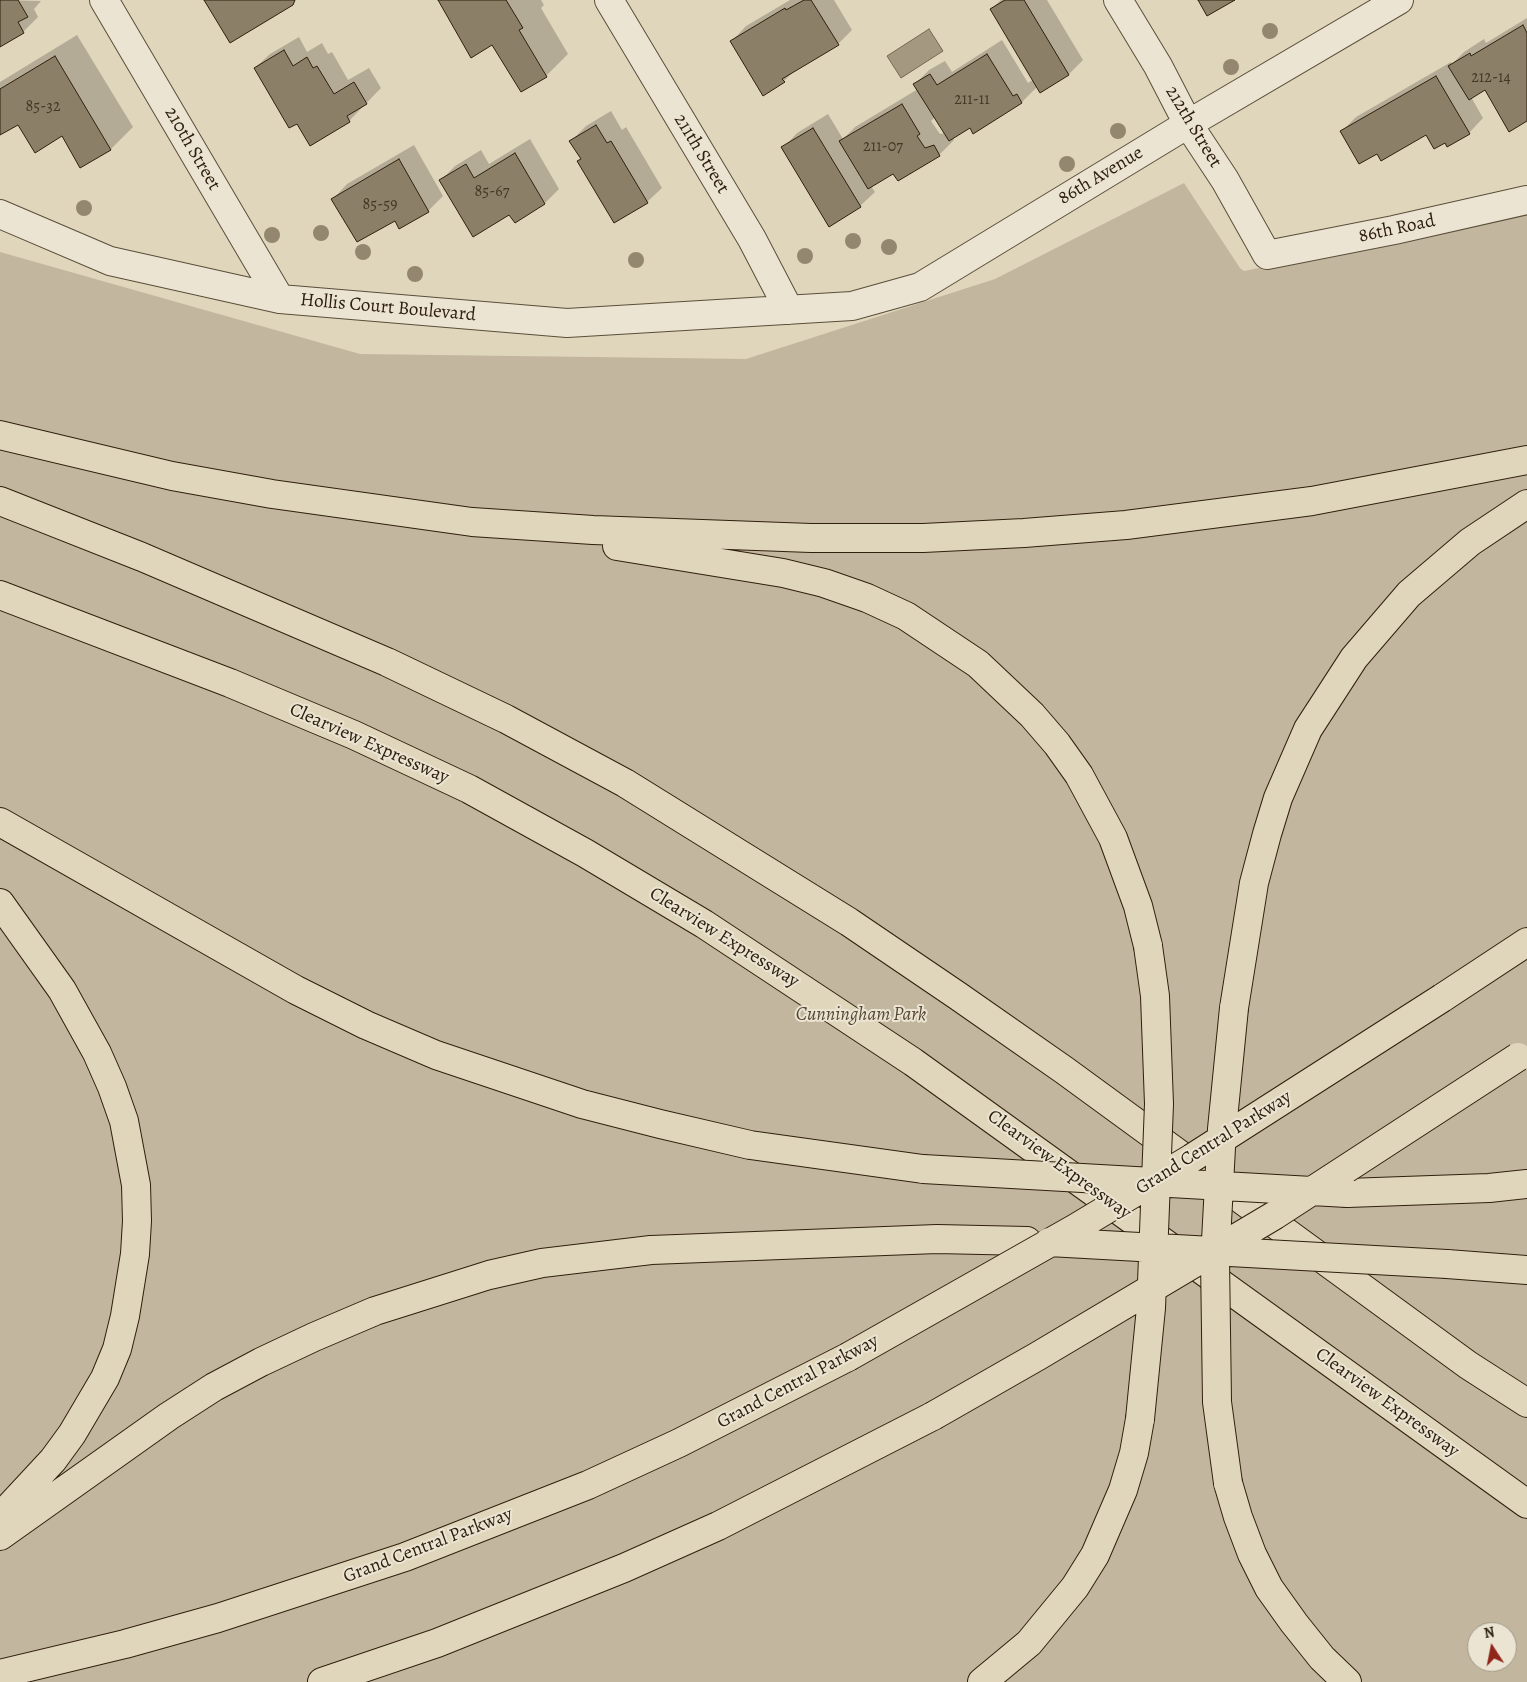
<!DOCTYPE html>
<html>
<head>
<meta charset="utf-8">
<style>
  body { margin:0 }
  #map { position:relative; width:1527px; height:1682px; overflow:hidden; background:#e0d6bc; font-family:Alegreya,serif }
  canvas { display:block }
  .north { position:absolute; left:1467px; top:1622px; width:50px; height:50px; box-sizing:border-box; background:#ebe4d3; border:1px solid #a09684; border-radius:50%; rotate:349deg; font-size:14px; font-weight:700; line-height:20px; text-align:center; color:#2f200d }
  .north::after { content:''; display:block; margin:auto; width:18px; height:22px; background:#8f2418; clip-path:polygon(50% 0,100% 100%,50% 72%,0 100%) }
</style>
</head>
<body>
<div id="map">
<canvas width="1527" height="1682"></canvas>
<div class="north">N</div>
</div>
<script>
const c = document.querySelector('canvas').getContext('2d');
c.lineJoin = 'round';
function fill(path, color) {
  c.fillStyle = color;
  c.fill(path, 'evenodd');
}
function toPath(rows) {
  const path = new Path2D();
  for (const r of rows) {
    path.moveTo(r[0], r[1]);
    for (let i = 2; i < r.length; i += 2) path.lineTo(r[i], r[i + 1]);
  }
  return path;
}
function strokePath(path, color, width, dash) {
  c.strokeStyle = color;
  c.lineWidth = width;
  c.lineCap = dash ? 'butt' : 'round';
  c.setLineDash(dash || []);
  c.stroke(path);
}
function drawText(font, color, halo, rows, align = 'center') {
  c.font = font + ' Alegreya,serif';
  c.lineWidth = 4;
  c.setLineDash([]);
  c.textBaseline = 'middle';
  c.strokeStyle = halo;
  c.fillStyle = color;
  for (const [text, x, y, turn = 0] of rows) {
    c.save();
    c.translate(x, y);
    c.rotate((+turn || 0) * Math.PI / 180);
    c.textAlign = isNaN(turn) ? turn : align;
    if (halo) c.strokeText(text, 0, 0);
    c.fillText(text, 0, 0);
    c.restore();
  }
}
fill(toPath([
  [1184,183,1240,268,1244,271,1527,213,1527,1682,0,1682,0,252,360,354,746,359,995,279],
  [1477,1632,1507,1632,1507,1662,1477,1662]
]), '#c2b79e');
const water = toPath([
  [929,29,943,51,901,78,887,56,929,29]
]);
fill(water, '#a49880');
strokePath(water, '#756852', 1);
fill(toPath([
  [0,0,41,1,34,9,38,17,23,32,0,46],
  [440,0,541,0,544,5,541,8,568,54,546,76,521,91,493,44],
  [790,0,834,0,852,30,838,44,795,70,784,81,732,41,746,26],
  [1001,0,1047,0,1083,60,1069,74,1038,86,1022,102,974,132,970,126,952,137,954,140,939,155,898,179,894,172,871,186,875,192,860,206,783,148,797,133,828,114,843,139,855,127,918,89,915,84,929,70,945,61,952,72,1002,40,1028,83,1034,79,991,9],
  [935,117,945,133,940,134,931,121],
  [1527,18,1527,120,1485,89,1471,97,1483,118,1469,133,1445,141,1427,133,1377,153,1341,132,1356,117,1451,62,1452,64,1464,52,1484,39,1486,43],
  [77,35,133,127,111,149,81,167,62,135,18,123,0,134,0,82],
  [299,37,307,52,322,43,328,54,332,52,348,80,369,68,381,88,349,121,297,122,255,68,270,54],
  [611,111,622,130,626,127,662,188,647,202,582,159,571,141,586,126],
  [530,139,559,189,545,203,515,221,510,213,441,180,455,166,481,150,489,164],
  [414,145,443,196,428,211,400,227,395,219,333,199,347,184]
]), '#0003');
const building = toPath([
  [0,0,18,0,28,17,18,22,24,33,0,47,0,0],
  [204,0,295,0,293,5,230,43,204,0],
  [438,0,506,0,523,28,519,30,547,77,521,92,492,45,471,58,438,0],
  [804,0,811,0,839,45,782,79,785,82,763,96,730,41,785,8,786,10,804,0],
  [1005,0,1024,0,1069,75,1040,93,990,9,1005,0],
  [1198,0,1235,0,1207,16,1198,0],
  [1523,25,1527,33,1527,121,1509,132,1485,90,1469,100,1448,66,1470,53,1471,56,1523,25],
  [284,50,293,66,307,57,313,68,317,66,334,94,354,82,367,104,347,116,350,122,310,146,297,124,289,128,254,68,284,50],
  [987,54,1013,96,1017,94,1022,103,973,134,970,128,949,141,913,84,930,74,937,85,987,54],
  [55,56,111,150,80,168,62,136,35,153,18,125,0,135,0,89,55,56],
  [1436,76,1470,134,1447,147,1445,143,1434,149,1426,135,1381,161,1377,154,1359,164,1340,131,1436,76],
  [902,104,920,134,917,136,925,148,934,145,940,156,898,181,893,174,868,189,839,141,902,104],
  [596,125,607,143,611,141,648,203,614,223,577,161,581,159,569,141,596,125],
  [813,128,861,207,829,227,781,147,813,128],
  [515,153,545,204,515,223,509,215,473,237,439,180,466,164,474,178,515,153],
  [399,159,429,212,399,229,395,221,357,242,331,199,399,159]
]);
fill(building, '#8b7f68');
strokePath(building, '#2f200d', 1);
const minor = toPath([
  [104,0,280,299],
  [609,0,752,239,789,310],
  [1118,0,1158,66,1188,124,1225,180,1267,255,1394,230,1527,200],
  [0,214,110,261,280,299,567,323,852,306,920,287,1188,124,1399,0]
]);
const highway = toPath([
  [0,435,172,476,272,494,472,522,593,530,811,538,923,538,1024,533,1126,525,1312,501,1527,460],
  [0,501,142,557,387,662,506,719,625,783,849,922,958,996,1064,1070,1468,1365,1527,1403],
  [617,546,783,573,824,583,867,598,906,616,978,664,1032,715,1057,744,1079,775,1113,838,1138,906,1148,946],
  [0,595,230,683,354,735,469,789,585,853,704,924,913,1062,1527,1504],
  [0,822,296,990,366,1025,436,1055,582,1104,660,1124,750,1145,923,1169],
  [0,903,62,990,97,1053,112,1087,124,1121,136,1185,137,1221,135,1254,125,1316,117,1349,105,1378,72,1434,53,1460,0,1517],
  [1442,998,1527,942],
  [1234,1008,1254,883,1267,834,1278,798,1308,729,1354,658,1409,594,1470,542,1527,504],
  [1347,1193,1489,1188,1527,1184],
  [1447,1264,1527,1270],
  [1228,1483,1238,1517,1252,1554,1269,1588,1294,1623,1322,1658,1347,1682],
  [0,1536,169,1416,214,1387,261,1362,314,1337,375,1311,489,1275,542,1263,651,1250,937,1239,1027,1241],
  [0,1674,125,1644,218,1618,405,1557,588,1485,679,1443,848,1357],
  [322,1682,437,1643,624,1568,718,1526,933,1416],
  [982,1682,1029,1643,1075,1587,1095,1555,1123,1490,1134,1453,1140,1419]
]);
strokePath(minor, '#5b4e39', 30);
strokePath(highway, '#2f200d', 30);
strokePath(minor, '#ebe4d3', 28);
strokePath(highway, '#e0d6bc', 28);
const highwayBridge = toPath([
  [923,1169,1347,1193],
  [1049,1242,1447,1264],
  [848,1357,1074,1229,1192,1158,1442,998],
  [933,1416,1038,1356,1275,1215,1518,1057],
  [1140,1419,1151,1308,1159,1104,1155,996,1148,946],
  [1228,1483,1217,1402,1215,1259,1222,1129,1234,1008]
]);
strokePath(highwayBridge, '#2f200d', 30, []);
strokePath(highwayBridge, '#e0d6bc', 28);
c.fillStyle = '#938770';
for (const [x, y] of [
  [1270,31],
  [1231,67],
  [1118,131],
  [1067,164],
  [84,208],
  [321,233],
  [272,235],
  [853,241],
  [889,247],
  [363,252],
  [805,256],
  [636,260],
  [415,274]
]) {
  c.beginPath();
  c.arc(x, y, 8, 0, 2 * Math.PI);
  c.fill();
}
drawText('16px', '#463824', null, [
  ["212-14",1491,78],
  ["211-11",972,100],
  ["85-32",43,107],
  ["211-07",883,147],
  ["85-67",492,192],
  ["85-59",380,205]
]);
drawText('19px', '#2f200d', '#ebe4d3', [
  ["212th Street",1193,127,59],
  ["210th Street",192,149,60],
  ["211th Street",701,154,59],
  ["86th Avenue",1101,176,-31],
  ["86th Road",1397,229,-12],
  ["Hollis Court Boulevard",388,308,5],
  ["Clearview Expressway",369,744,24],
  ["Clearview Expressway",724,938,32],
  ["Grand Central Parkway",1214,1143,-32],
  ["Clearview Expressway",1059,1165,36],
  ["Grand Central Parkway",798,1382,-28],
  ["Clearview Expressway",1387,1403,36],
  ["Grand Central Parkway",428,1546,-21]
]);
drawText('italic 19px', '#544631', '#ebe4d3', [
  ["Cunningham Park",861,1015]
]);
</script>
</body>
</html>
